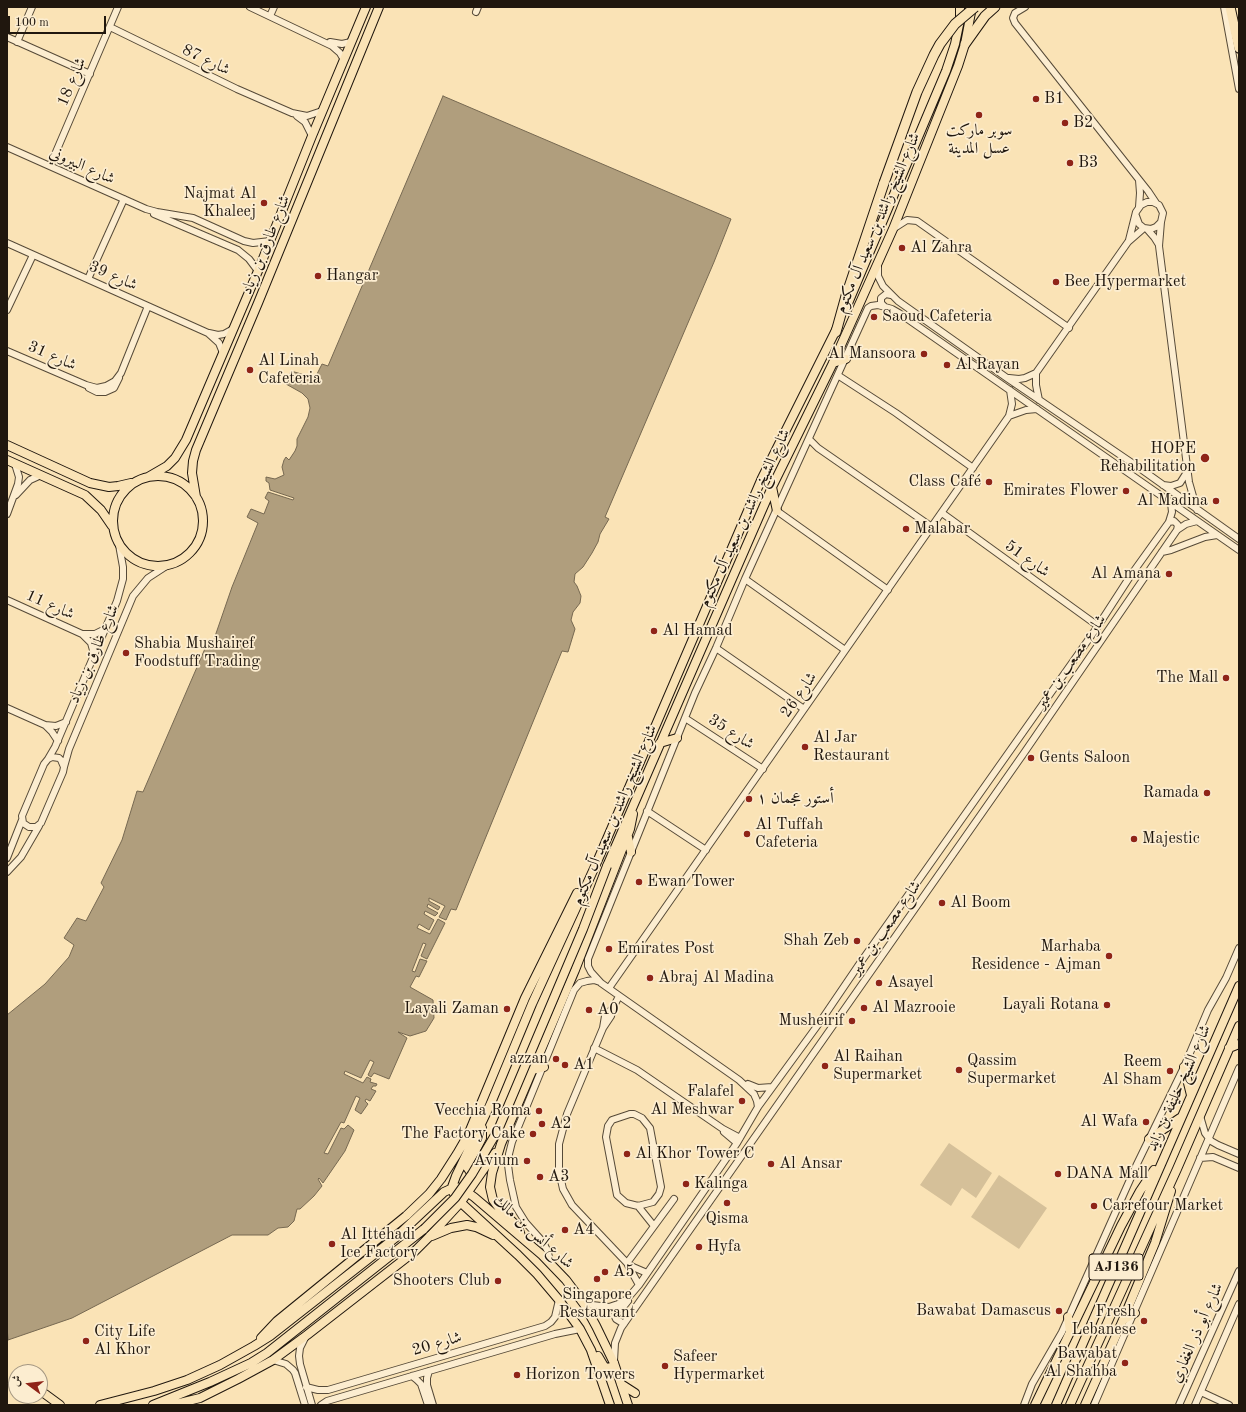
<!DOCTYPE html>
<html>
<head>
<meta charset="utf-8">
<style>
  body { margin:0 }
  #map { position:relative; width:1246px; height:1412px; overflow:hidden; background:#fae3b6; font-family:"Old Standard TT",Amiri,serif }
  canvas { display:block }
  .frame { position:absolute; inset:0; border:8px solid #20170e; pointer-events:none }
  .north { position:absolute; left:8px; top:1364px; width:40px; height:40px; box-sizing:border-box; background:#fcedd0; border:1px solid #a49782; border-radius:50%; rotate:285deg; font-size:11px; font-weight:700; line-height:16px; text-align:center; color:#20170e }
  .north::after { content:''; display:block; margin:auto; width:14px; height:18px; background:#8f2418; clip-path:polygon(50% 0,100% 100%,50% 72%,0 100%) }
  .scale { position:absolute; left:8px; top:16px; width:98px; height:18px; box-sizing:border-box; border:2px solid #20170e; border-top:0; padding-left:5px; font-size:12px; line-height:14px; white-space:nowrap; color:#20170e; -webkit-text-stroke:3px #fcedd0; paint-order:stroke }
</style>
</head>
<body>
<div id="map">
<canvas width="1246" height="1412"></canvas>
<div class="frame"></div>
<div class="north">ش</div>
<div class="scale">100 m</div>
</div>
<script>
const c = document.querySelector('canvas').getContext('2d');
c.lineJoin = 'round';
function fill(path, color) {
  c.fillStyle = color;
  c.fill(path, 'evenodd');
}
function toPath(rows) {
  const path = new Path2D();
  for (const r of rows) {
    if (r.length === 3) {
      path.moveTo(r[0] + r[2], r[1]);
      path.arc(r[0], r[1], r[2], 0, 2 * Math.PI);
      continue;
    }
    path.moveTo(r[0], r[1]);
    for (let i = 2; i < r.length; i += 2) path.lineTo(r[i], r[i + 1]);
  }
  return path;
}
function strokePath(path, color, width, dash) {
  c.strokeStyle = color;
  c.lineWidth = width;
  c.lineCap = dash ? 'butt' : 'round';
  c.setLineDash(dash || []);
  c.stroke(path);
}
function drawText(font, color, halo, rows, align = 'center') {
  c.font = font + ' "Old Standard TT",Amiri,serif';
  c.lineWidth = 3.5;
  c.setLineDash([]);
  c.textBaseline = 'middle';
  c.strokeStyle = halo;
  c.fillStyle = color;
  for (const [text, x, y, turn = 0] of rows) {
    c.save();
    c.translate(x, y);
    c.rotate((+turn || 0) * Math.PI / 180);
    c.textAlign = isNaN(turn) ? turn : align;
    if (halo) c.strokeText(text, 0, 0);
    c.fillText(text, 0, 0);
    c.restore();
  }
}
fill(toPath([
  [949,1143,992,1173,976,1198,962,1188,951,1206,920,1185],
  [999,1175,1047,1208,1019,1249,971,1217]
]), '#d5c099');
const water = toPath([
  [443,96,731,219,714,262,605,517,609,519,600,534,598,542,592,553,583,567,575,574,574,582,577,586,581,596,580,603,573,612,571,620,575,629,568,652,562,651,456,910,451,909,446,920,439,917,445,906,429,898,429,901,440,907,438,910,428,904,427,907,438,913,435,916,425,911,424,914,434,920,429,930,419,924,417,928,430,934,438,919,445,923,427,959,421,956,426,944,423,943,412,971,415,972,420,959,427,961,419,977,416,976,410,987,433,1000,434,1018,426,1031,410,1036,398,1032,407,1038,389,1079,374,1073,371,1077,368,1075,374,1062,370,1060,361,1078,345,1071,344,1074,363,1083,367,1077,371,1079,370,1082,377,1084,376,1086,373,1086,371,1089,376,1091,370,1101,366,1099,365,1101,368,1104,361,1114,355,1110,360,1098,356,1096,344,1123,341,1122,324,1153,328,1154,341,1128,344,1129,348,1125,354,1130,345,1151,323,1183,319,1178,318,1179,322,1186,314,1196,300,1209,297,1209,294,1221,288,1227,278,1228,268,1235,232,1235,72,1318,8,1340,7,1326,7,1015,45,984,69,957,74,945,64,938,77,918,86,921,104,887,101,883,122,840,137,791,143,792,207,644,212,645,232,587,258,523,247,517,251,509,264,514,269,501,265,498,268,492,293,500,294,498,270,490,269,483,266,481,266,477,275,479,284,475,282,467,284,460,286,457,289,460,295,451,297,446,297,439,308,417,310,408,308,399,302,393,286,384,291,371,315,378,322,364,328,366,443,96]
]);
fill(water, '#b09e7d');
strokePath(water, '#766851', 1);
const minor = toPath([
  [250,7,332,46,340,53,344,60],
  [1025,7,1015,13,1013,18,1015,23,1148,191,1156,203],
  [1224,7,1239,89],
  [476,12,478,7],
  [270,16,274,7],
  [110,27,237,89,292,113,307,116,322,111],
  [7,37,90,74],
  [17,42,32,7],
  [330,42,342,44,351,42],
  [297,116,305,122,312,136],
  [7,147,146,209,157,212,193,218,244,241,253,243,270,241],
  [50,166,118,7],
  [1139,180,1140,193,1139,207],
  [154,214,238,250,249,259,258,271],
  [1161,222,1159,246,1189,482,1197,510],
  [893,229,907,220,917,221,1069,328],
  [1147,229,1154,237,1159,245],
  [1129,240,1136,212,1141,205,1147,202,1153,202,1159,205,1163,213,1161,222,1156,227,1151,229,1144,228,1139,224,1136,216],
  [7,243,208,333,219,343,223,353],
  [878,266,878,276,883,286,898,301,1007,378,1138,467,1239,539],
  [88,279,124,199],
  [885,307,881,303,881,298,886,294,891,295],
  [7,310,33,255],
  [209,333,218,335,224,334,233,329],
  [7,351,86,385,97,388,106,386,115,381,121,373,148,306],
  [1036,373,1036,385,1039,400],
  [839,376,896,413,973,468],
  [1009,378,1019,379,1025,378,1036,373,1128,242,1144,228],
  [89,388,97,392,105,392,114,388,119,378],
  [1009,416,1026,410,1037,409],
  [809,439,818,448,932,527],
  [1163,485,1171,486,1180,483,1187,472],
  [16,495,30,480,41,475],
  [777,511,888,590],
  [942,513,1098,626],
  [7,514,18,484,19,477,15,464],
  [1169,522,1174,521,1178,525,1177,530],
  [1162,552,1171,550,1205,537,1217,535],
  [745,579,845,650],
  [7,600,82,634,91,643,94,654],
  [82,634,95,634,105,629],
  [716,648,804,709],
  [7,708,45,725,56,726,66,722],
  [685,718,763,769],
  [45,725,52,732,58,741],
  [52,757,59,758,61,760,64,767,63,772,41,823,36,827,29,827,23,823,22,816,44,764,48,759,52,757],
  [48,759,55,747,117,601,123,579,123,567,119,545],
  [64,767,69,749,133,596,148,578,168,565],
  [647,811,706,850],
  [7,858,22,820],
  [7,872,21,857,39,826],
  [609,988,1009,416,1012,404,1010,390],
  [619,996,613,1008,611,1016,603,1028,567,1114,559,1144,559,1171,563,1189,572,1205,627,1263,633,1267,647,1273],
  [603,1028,605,1016,613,1008],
  [594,1048,637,1070,723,1129,740,1138],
  [748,1084,758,1088,772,1087],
  [758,1107,757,1101,754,1094,739,1080,601,983,591,972,588,966,588,959,695,693,716,648,745,579,868,308,871,306,878,305,892,309,899,313,1239,550],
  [630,1114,634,1114,642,1118,650,1128,661,1187,659,1194,653,1202,638,1206,626,1203,617,1195,606,1137,608,1126,612,1120,630,1114],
  [1200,1116,1205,1133,1211,1141,1218,1145,1239,1154],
  [724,1132,737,1143],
  [1200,1158,1213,1157,1239,1168],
  [638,1206,654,1226],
  [550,1263,548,1252,543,1242,526,1223,516,1207,510,1180,508,1165,509,1154,512,1142,574,990,580,983,587,981,594,980,600,982],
  [627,1263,674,1199],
  [628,1265,639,1285],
  [584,1304,609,1307,618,1304,627,1299,639,1285,737,1143,758,1107,820,1022,858,966,1098,626,1131,575,1169,522,1172,512,1171,503],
  [624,1324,616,1319,614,1315,616,1311,623,1307,628,1301],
  [305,1338,300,1348,299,1356,300,1364,312,1405],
  [273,1360,286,1364,293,1370,295,1373,305,1405],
  [614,1361,615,1343,621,1328,1024,753,1177,530,1186,524,1197,521],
  [429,1371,427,1378,427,1385,433,1405],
  [412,1376,417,1380,421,1384,428,1405],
  [306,1387,318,1390,328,1390,545,1326,551,1322,555,1317,559,1300],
  [1201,1392,1229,1405],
  [321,1405,327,1401,555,1334,580,1329],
  [1024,1405,1032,1384,1062,1332,1137,1164,1184,1067,1208,1010,1226,978,1239,948],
  [1094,1405,1239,1068],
  [1179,1405,1239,1271],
  [1195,1405,1239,1304]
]);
const major = toPath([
  [846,308,946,71,955,44,960,20,960,7],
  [833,363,846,359],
  [7,445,90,483,109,487,118,486,131,483],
  [7,460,85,495,101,510,112,526],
  [158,521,45],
  [148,477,167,466,175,458,186,440,258,271,312,136,366,7],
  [772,487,777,511],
  [196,497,192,473,193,461,196,450,258,303,379,7],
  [660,743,677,738],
  [628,837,631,852],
  [607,866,772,487,833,363,893,229,958,66,965,44,972,7],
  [1229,1048,1239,1044],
  [1184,1067,1191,1095],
  [532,1070,544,1067],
  [1149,1139,1180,1118],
  [479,1172,476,1174,471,1173,467,1167,482,1138,482,1128],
  [432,1236,451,1228,467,1225,476,1227,493,1235],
  [521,1236,518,1227,501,1211,493,1200,490,1187,492,1173,501,1144,575,970,630,829,633,814],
  [1068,1317,1070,1332],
  [1123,1320,1135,1313],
  [261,1338,277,1321,406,1216,429,1194,441,1179,457,1154,468,1135,525,998,577,893],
  [598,1356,605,1368,612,1367,614,1363],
  [621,1384,635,1393],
  [45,1394,60,1405],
  [162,1402,176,1404,200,1398,238,1379,273,1360,307,1335,415,1251,429,1237,461,1202,495,1153],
  [100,1405,154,1391,187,1380,220,1365,254,1346,270,1336,395,1238,444,1192,455,1187,461,1188,474,1197,542,1255,566,1280,584,1304,596,1326,614,1363,628,1405],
  [153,1405,210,1382,251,1363,267,1353,424,1229],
  [610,1405,591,1350,580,1329,559,1300,537,1274,518,1255,457,1199,453,1192,452,1187,456,1176,491,1103,532,1004,597,862,762,478,838,326],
  [1035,1405,1121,1226,1140,1191,1154,1170],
  [1056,1405,1239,986],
  [1070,1405,1177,1169,1239,1026],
  [1085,1405,1123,1320,1155,1243,1171,1191]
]);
const highway = toPath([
  [1230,7,1239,48],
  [965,44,985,16,995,7],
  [836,332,846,296,884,183]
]);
strokePath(minor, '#564a38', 8);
strokePath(major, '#20170e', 10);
strokePath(highway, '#20170e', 11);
strokePath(minor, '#fcedd0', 6);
strokePath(major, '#fae3b6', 8);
strokePath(highway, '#fae3b6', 9);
const majorBridge = toPath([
  [424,1229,455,1198,472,1174,498,1130,583,929,607,866]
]);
const highwayBridge = toPath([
  [884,183,917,92,934,55,940,44,955,24,975,7]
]);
strokePath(majorBridge, '#20170e', 10, []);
strokePath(highwayBridge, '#20170e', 11, []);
strokePath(majorBridge, '#fae3b6', 8);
strokePath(highwayBridge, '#fae3b6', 9);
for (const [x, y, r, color] of [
  [1036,99,4,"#8f2418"],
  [979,115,4,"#8f2418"],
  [1065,123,4,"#8f2418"],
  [1070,163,4,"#8f2418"],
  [264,203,4,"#8f2418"],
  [902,248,4,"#8f2418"],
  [318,276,4,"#8f2418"],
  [1056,282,4,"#8f2418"],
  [874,317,4,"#8f2418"],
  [924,354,4,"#8f2418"],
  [947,365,4,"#8f2418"],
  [250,370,4,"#8f2418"],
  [1205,458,5,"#8f2418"],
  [989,482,4,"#8f2418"],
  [1126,491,4,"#8f2418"],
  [1216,501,4,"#8f2418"],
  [906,529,4,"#8f2418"],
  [1169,574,4,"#8f2418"],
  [654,631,4,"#8f2418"],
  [126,653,4,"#8f2418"],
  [1226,678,4,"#8f2418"],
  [805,747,4,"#8f2418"],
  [1031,758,4,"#8f2418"],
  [1207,793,4,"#8f2418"],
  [749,799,4,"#8f2418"],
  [747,834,4,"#8f2418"],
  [1134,839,4,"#8f2418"],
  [639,882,4,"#8f2418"],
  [942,903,4,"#8f2418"],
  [857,941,4,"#8f2418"],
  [609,949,4,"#8f2418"],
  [1109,956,4,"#8f2418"],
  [650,978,4,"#8f2418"],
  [879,983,4,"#8f2418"],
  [1107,1005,4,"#8f2418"],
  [864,1008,4,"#8f2418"],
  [507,1009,4,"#8f2418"],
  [589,1010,4,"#8f2418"],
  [852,1021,4,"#8f2418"],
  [556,1059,4,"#8f2418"],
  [565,1065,4,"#8f2418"],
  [825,1066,4,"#8f2418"],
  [959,1070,4,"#8f2418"],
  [1170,1071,4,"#8f2418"],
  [742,1101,4,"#8f2418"],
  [539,1111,4,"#8f2418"],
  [1146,1122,4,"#8f2418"],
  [542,1124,4,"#8f2418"],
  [533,1134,4,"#8f2418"],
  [627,1154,4,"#8f2418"],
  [527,1161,4,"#8f2418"],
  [771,1164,4,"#8f2418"],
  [1058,1174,4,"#8f2418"],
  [540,1177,4,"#8f2418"],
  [686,1184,4,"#8f2418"],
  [727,1203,4,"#8f2418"],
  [1094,1206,4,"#8f2418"],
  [565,1230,4,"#8f2418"],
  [332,1244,4,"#8f2418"],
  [699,1247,4,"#8f2418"],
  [605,1272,4,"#8f2418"],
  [597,1279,4,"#8f2418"],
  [498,1281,4,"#8f2418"],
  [1059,1311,4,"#8f2418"],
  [1144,1321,4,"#8f2418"],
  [86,1341,4,"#8f2418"],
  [1125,1363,4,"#8f2418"],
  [665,1366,4,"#8f2418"],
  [517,1375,4,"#8f2418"]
]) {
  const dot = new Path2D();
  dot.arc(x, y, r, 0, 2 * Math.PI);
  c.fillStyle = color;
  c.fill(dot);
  strokePath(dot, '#fcedd0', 1.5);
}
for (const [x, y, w] of [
  [1116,1267,54]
]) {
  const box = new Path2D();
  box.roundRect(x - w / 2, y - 13, w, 26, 3);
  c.fillStyle = '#fcedd0';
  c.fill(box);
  strokePath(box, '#20170e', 1);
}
drawText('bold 15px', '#20170e', null, [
  ["AJ136",1116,1267]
]);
drawText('16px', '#20170e', '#fcedd0', [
  ["شارع 87",206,60,26],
  ["شارع 18",72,82,-67],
  ["شارع البيروني",82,166,24],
  ["شارع الشيخ راشد بن سعيد آل مكتوم",878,223,-67],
  ["شارع طارق بن زياد",266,245,-68],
  ["شارع 39",113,276,24],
  ["شارع 31",52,356,24],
  ["شارع الشيخ راشد بن سعيد آل مكتوم",745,518,-65],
  ["شارع 51",1027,559,36],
  ["شارع 11",50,605,24],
  ["شارع طارق بن زياد",94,654,-67],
  ["شارع مصعب بن عمير",1071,662,-55],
  ["شارع 26",799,695,-55],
  ["شارع 35",731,732,33],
  ["شارع الشيخ راشد بن سعيد آل مكتوم",615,815,-67],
  ["شارع مصعب بن عمير",886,928,-55],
  ["شارع الشيخ خليفة بن زايد",1179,1088,-66],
  ["شارع أنس بن مالك",533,1232,42],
  ["شارع أبو ذر الغفاري",1197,1333,-66],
  ["شارع 20",437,1344,-16]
]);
drawText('16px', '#20170e', '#fcedd0', [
  ["B1",1044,99],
  ["B2",1073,123],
  ["سوبر ماركت",979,131,"center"],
  ["عسل المدينة",979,149,"center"],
  ["B3",1078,163],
  ["Najmat Al",256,194,"right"],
  ["Khaleej",256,212,"right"],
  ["Al Zahra",910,248],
  ["Hangar",326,276],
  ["Bee Hypermarket",1064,282],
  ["Saoud Cafeteria",882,317],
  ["Al Mansoora",916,354,"right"],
  ["Al Linah",258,361],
  ["Cafeteria",258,379],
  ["Al Rayan",955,365],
  ["HOPE",1196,449,"right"],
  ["Rehabilitation",1196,467,"right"],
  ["Class Café",981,482,"right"],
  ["Emirates Flower",1118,491,"right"],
  ["Al Madina",1208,501,"right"],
  ["Malabar",914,529],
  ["Al Amana",1161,574,"right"],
  ["Al Hamad",662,631],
  ["Shabia Mushairef",134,644],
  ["Foodstuff Trading",134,662],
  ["The Mall",1218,678,"right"],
  ["Al Jar",813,738],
  ["Restaurant",813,756],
  ["Gents Saloon",1039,758],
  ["Ramada",1199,793,"right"],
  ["أستور عجمان ١",757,799],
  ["Al Tuffah",755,825],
  ["Cafeteria",755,843],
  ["Majestic",1142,839],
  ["Ewan Tower",647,882],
  ["Al Boom",950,903],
  ["Shah Zeb",849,941,"right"],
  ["Marhaba",1101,947,"right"],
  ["Residence - Ajman",1101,965,"right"],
  ["Emirates Post",617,949],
  ["Abraj Al Madina",658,978],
  ["Asayel",887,983],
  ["Layali Rotana",1099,1005,"right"],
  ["Al Mazrooie",872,1008],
  ["Layali Zaman",499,1009,"right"],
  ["A0",597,1010],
  ["Musheirif",844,1021,"right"],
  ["Al Raihan",833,1057],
  ["Supermarket",833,1075],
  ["azzan",548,1059,"right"],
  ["Qassim",967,1061],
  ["Supermarket",967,1079],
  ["Reem",1162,1062,"right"],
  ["Al Sham",1162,1080,"right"],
  ["A1",573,1065],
  ["Falafel",734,1092,"right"],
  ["Al Meshwar",734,1110,"right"],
  ["Vecchia Roma",531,1111,"right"],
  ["Al Wafa",1138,1122,"right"],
  ["A2",550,1124],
  ["The Factory Cake",525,1134,"right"],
  ["Al Khor Tower C",635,1154],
  ["Avium",519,1161,"right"],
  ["Al Ansar",779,1164],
  ["DANA Mall",1066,1174],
  ["A3",548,1177],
  ["Kalinga",694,1184],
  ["Carrefour Market",1102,1206],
  ["Qisma",727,1219,"center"],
  ["A4",573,1230],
  ["Al Ittehadi",340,1235],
  ["Ice Factory",340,1253],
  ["Hyfa",707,1247],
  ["A5",613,1272],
  ["Shooters Club",490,1281,"right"],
  ["Singapore",597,1295,"center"],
  ["Restaurant",597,1313,"center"],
  ["Bawabat Damascus",1051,1311,"right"],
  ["Fresh",1136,1312,"right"],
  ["Lebanese",1136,1330,"right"],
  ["City Life",94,1332],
  ["Al Khor",94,1350],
  ["Bawabat",1117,1354,"right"],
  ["Al Shahba",1117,1372,"right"],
  ["Safeer",673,1357],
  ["Hypermarket",673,1375],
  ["Horizon Towers",525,1375]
], 'left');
</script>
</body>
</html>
